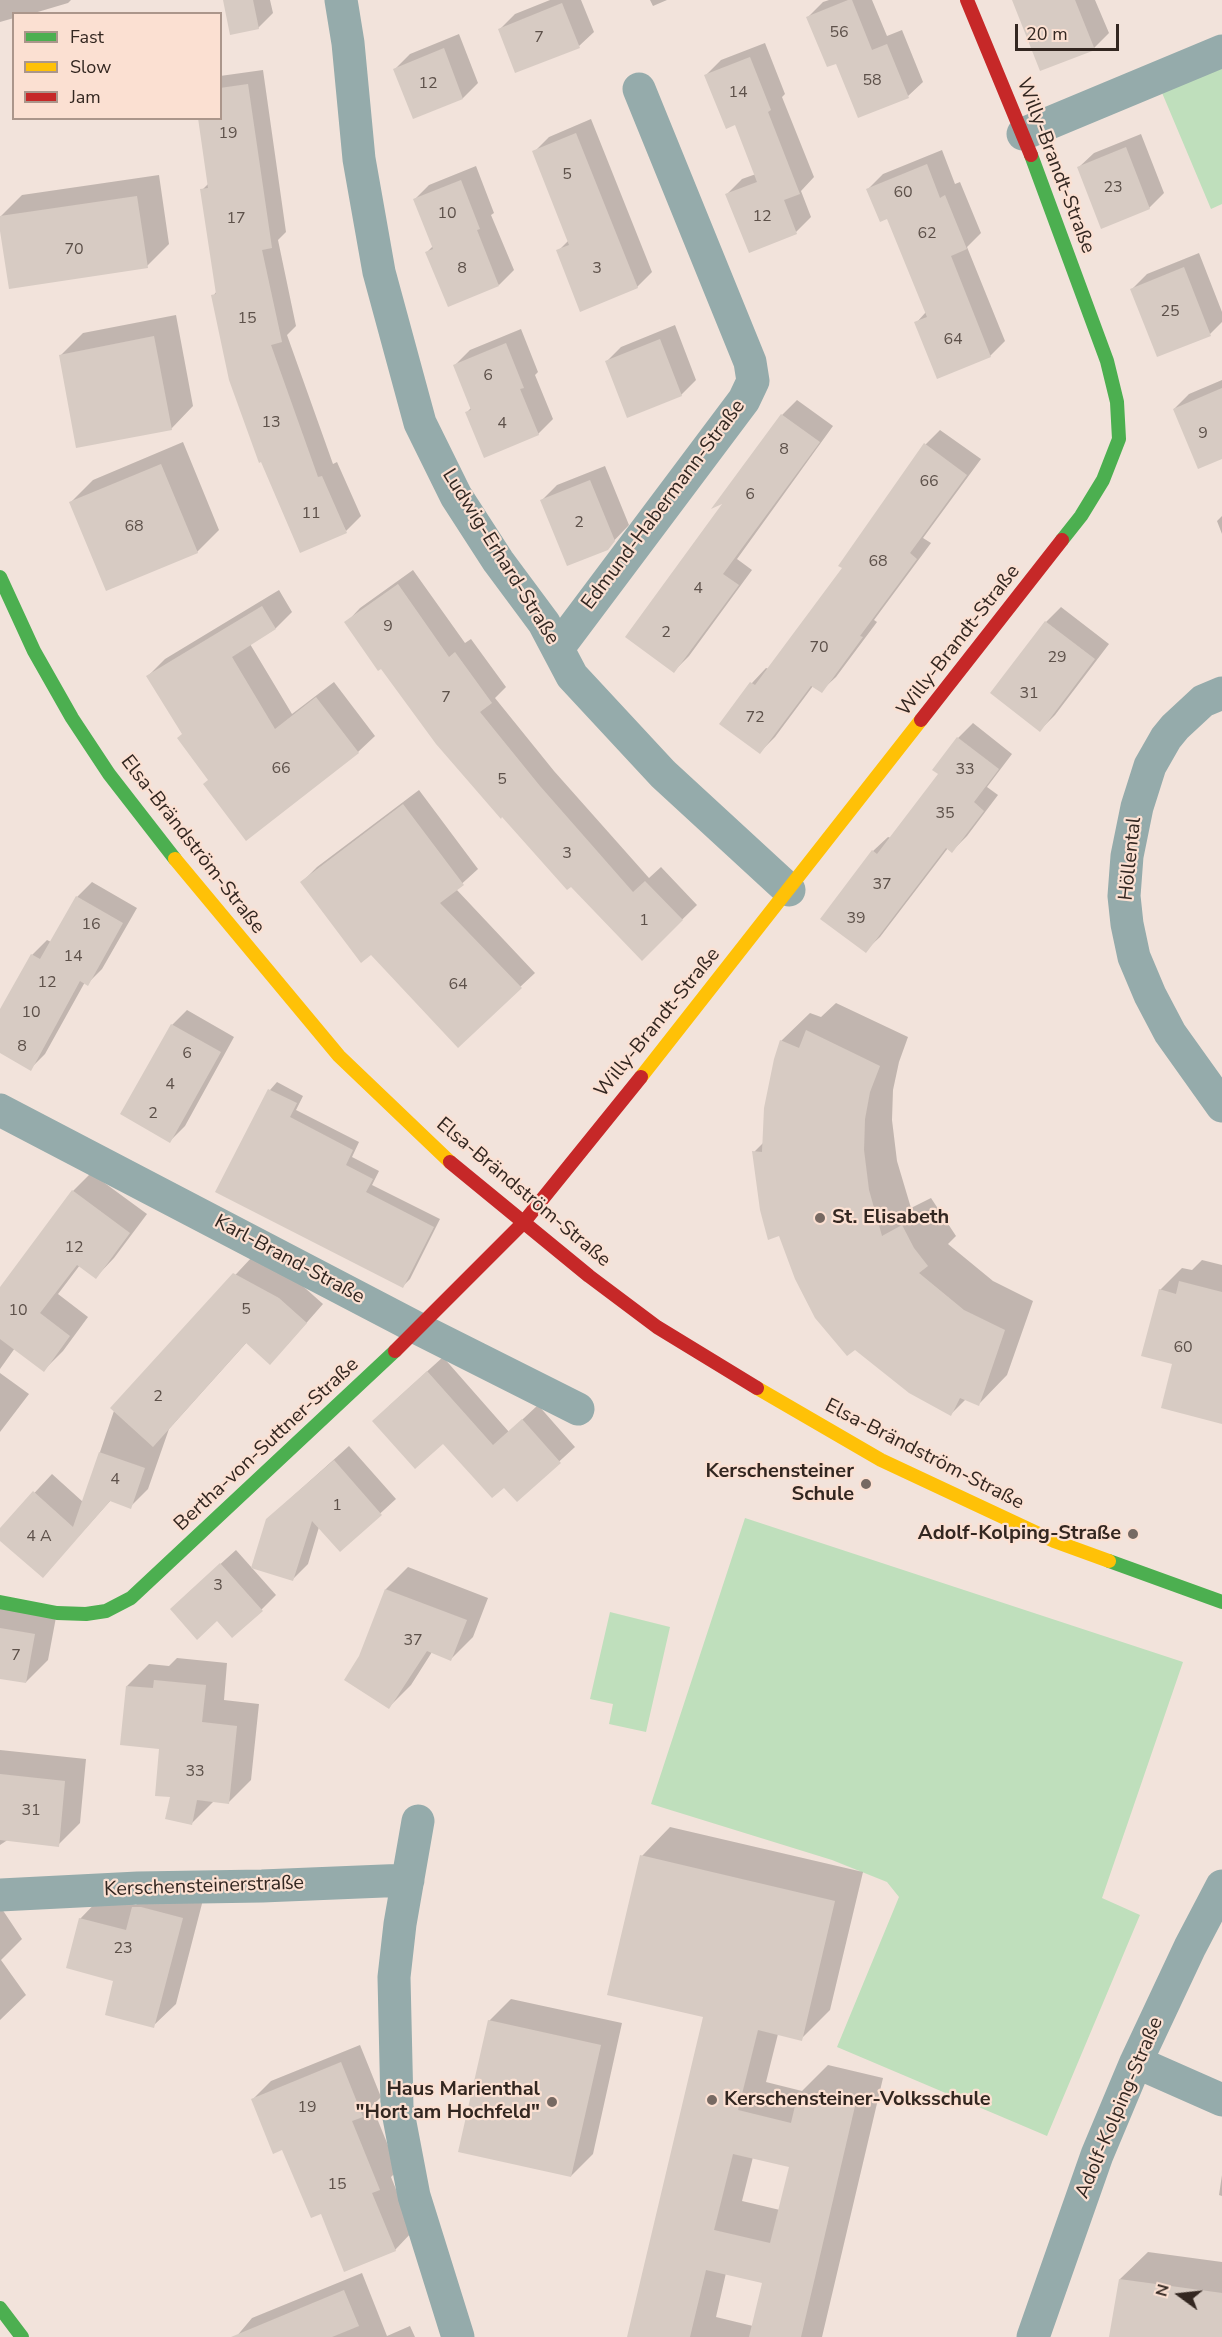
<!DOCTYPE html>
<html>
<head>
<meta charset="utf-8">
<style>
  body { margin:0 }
  #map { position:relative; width:1222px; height:2337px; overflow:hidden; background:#f2e3db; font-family:"Nunito Sans",sans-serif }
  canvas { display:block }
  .legend { position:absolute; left:12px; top:12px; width:210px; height:108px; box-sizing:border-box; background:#fbe0d2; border:2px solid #ab968b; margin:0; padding:8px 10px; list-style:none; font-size:18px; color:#332721 }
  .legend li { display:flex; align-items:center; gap:12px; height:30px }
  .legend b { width:30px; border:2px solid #ab968b }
  .north { position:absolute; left:1150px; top:2265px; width:60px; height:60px; -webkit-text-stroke:4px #fbe0d2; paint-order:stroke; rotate:285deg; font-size:16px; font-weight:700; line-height:24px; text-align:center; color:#332721 }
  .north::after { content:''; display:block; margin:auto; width:21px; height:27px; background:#332721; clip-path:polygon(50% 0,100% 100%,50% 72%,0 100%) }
  .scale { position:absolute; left:1015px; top:24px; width:104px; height:27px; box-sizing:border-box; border:3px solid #332721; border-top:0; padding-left:8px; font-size:18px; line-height:21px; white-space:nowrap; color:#332721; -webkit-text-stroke:4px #fbe0d2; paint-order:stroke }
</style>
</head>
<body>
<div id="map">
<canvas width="1222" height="2337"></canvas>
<ul class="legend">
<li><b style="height:8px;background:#4caf50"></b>Fast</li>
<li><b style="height:8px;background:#ffc107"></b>Slow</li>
<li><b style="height:8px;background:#c62828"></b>Jam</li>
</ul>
<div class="north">N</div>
<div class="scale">20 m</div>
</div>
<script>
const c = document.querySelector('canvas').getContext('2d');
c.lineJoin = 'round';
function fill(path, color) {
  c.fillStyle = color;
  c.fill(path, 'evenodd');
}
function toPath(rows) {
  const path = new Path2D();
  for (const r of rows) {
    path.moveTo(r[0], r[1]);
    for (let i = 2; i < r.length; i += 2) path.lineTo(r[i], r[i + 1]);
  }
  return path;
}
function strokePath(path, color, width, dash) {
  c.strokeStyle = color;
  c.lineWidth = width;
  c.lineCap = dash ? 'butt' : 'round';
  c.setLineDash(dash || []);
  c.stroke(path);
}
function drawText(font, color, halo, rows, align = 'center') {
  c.font = font + ' "Nunito Sans",sans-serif';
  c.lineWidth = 4.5;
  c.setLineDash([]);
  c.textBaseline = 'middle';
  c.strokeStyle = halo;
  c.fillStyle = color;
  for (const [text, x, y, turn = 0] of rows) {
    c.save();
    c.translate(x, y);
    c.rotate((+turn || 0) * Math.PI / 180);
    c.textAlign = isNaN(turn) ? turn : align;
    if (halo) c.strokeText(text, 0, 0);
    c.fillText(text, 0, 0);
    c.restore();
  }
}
fill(toPath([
  [1222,62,1222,204,1211,209,1160,88],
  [745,1518,1183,1662,1102,1898,1140,1915,1047,2136,837,2047,899,1897,887,1882,832,1860,651,1804],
  [610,1612,670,1627,646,1732,609,1724,613,1704,590,1699]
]), '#bfdfbc');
fill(toPath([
  [0,0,71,0,68,3,31,14,14,14,14,18,0,22],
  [224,0,270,0,273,13,258,28],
  [550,0,581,0,594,32,579,46,500,29,515,14],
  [650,0,667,0,653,6],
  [829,0,872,0,887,36,902,30,923,82,908,96,837,62,808,17,823,2],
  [1018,0,1095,0,1109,33,1094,48],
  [459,34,478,83,463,98,414,117,395,69,410,54],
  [765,43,785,94,782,97,814,177,801,191,811,217,796,232,727,194,742,179,756,174,736,123,706,75,721,60],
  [263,70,286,232,278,240,296,326,287,335,333,464,337,462,361,516,346,531,213,296,217,291,202,190,209,183,220,118,220,76],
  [591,119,652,272,637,287,558,251,569,240,534,152,549,137],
  [1141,134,1164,193,1149,208,1079,167,1094,153],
  [942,150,955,184,960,182,981,233,967,247,1005,341,990,356,916,323,926,312,888,217,868,189,883,174],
  [476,166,494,213,491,215,514,270,499,285,427,252,433,246,414,200,429,185],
  [159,175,169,244,147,266,0,221,0,217,22,195],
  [1199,253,1222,312,1222,322,1210,334,1132,289,1147,274],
  [176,315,193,406,171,429,61,355,83,333],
  [675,325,696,380,681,395,606,362,621,347],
  [521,329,538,372,535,375,553,419,538,434,467,412,472,407,455,365,470,350],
  [1222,380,1222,457,1174,409,1189,394],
  [797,400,833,426,737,559,752,570,689,656,674,671,727,501,716,505,782,415],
  [940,430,981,459,923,538,931,543,874,620,877,622,836,677,821,691,813,686,775,737,760,752,721,724,752,683,766,668,769,669,844,568,926,444],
  [183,442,219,530,197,552,71,502,93,480],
  [605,466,629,525,607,548,542,500,557,485],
  [1222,516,1222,534,1217,521],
  [413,570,465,643,471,639,506,687,495,698,554,771,649,878,661,867,697,905,642,959,382,666,346,623,360,608],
  [279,590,292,612,276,628,250,644,292,714,334,682,375,736,358,752,210,780,148,676,165,659],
  [1061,607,1109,644,1055,715,1040,730,1046,622],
  [973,723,1012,754,987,787,998,795,967,836,952,851,948,848,880,937,865,951,873,851,888,837,891,838,940,774,958,738],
  [419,790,478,869,456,889,535,973,520,987,302,882,317,867],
  [92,882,137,908,102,969,87,984,85,982,45,1054,30,1069,0,1051,0,1012,32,955,47,940,51,942,77,897],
  [836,1003,908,1037,899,1062,893,1090,892,1120,897,1161,911,1208,931,1198,956,1236,948,1244,993,1281,1033,1301,1007,1375,979,1404,966,1399,951,1414,754,1152,764,1142,781,1041,810,1013,821,1017],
  [187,1010,234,1037,185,1126,170,1141,172,1025],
  [277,1082,303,1096,296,1110,359,1142,352,1157,379,1171,372,1185,440,1219,410,1279,403,1286,218,1191,270,1090],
  [91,1173,147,1214,114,1258,96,1277,80,1265,58,1294,88,1317,63,1351,44,1370,15,1348,0,1369,0,1289,73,1191],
  [252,1257,296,1280,323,1304,287,1345,247,1342,169,1429,148,1489,130,1507,111,1500,43,1576,0,1539,0,1530,52,1474,83,1502,117,1402],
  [1202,1260,1222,1265,1222,1422,1174,1363,1160,1290,1182,1268,1192,1270],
  [443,1357,509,1432,538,1405,575,1447,517,1500,504,1485,389,1406],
  [0,1373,29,1394,0,1432],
  [349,1446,396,1499,340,1550,319,1527,308,1564,293,1579,283,1505],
  [236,1550,276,1595,261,1610,217,1619,187,1594],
  [408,1567,488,1598,473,1637,451,1659,432,1652,411,1685,389,1707,360,1656,386,1589],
  [0,1602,57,1612,48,1660,26,1682,0,1677],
  [177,1658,227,1663,224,1700,259,1704,251,1780,229,1802,214,1801,191,1824,171,1796,161,1747,127,1686,149,1664,169,1666],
  [0,1750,86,1759,80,1823,58,1845,9,1839,0,1845],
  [670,1827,863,1872,830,2010,801,2039,778,2034,766,2082,802,2091,828,2065,883,2078,822,2337,629,2337,705,2016,642,1856],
  [753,2157,791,2166,780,2210,742,2201],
  [726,2273,764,2282,753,2326,716,2317],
  [156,1885,204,1896,176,2004,153,2026,115,1980,80,1919,102,1896,136,1905],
  [0,1906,22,1939,1,1960,26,1995,0,2020],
  [511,1999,622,2023,593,2154,571,2176,489,2021],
  [360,2045,381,2097,372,2106,398,2170,391,2177,413,2231,395,2250,322,2212,253,2099,271,2081],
  [1222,2175,1222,2196,1219,2195],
  [1148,2252,1222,2262,1222,2337,1110,2337,1120,2279],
  [362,2273,387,2336,410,2326,415,2337,236,2337,252,2318]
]), '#0003');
fill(toPath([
  [223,0,253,0,259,29,230,35],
  [848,0,852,0,872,50,887,44,909,98,858,118,836,64,827,67,806,17],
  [1012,0,1075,0,1095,50,1040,71],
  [562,3,580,48,515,73,498,29],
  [444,48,463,99,413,119,393,69],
  [750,57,771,110,768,112,800,194,784,200,797,234,749,253,725,194,757,182,735,125,726,129,704,75],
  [248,84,272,248,262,250,282,342,271,345,318,477,322,476,347,533,300,553,261,462,259,463,229,380,211,295,216,294,200,189,208,188,198,118,220,118,220,88],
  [576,133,638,288,580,312,556,250,569,245,532,151],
  [1126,147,1150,209,1101,229,1077,167],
  [927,164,940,198,945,195,967,249,951,256,991,357,937,379,914,322,927,317,887,219,880,222,866,189],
  [461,180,480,229,477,230,499,286,448,307,425,252,433,249,413,199],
  [137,196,148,268,9,289,0,231,0,216],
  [1184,267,1211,336,1157,357,1130,289],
  [154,336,172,430,76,448,59,355],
  [660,339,682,396,627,418,605,361],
  [506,343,524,388,520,389,539,435,484,458,465,412,471,410,453,365],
  [1222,388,1222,459,1198,469,1173,409],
  [781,414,820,442,723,574,739,585,674,673,625,637,722,504,711,509],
  [924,443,967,475,910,553,917,559,860,636,863,637,822,693,811,686,760,754,719,724,750,682,755,685,842,568,838,566],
  [161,464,198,553,106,591,69,502],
  [590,480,615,541,608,550,567,566,540,500],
  [398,584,449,657,455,652,492,703,480,712,540,786,633,892,645,881,683,920,642,961,571,887,567,890,502,817,501,819,436,744,381,669,378,671,344,622],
  [262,606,276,629,232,657,275,729,316,697,359,753,246,841,203,784,208,780,177,738,182,734,146,676],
  [1045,621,1095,659,1040,732,990,693],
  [957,737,999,769,974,802,984,811,952,853,946,848,866,953,820,919,872,850,877,854,938,774,932,770],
  [403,804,464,885,440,903,522,988,458,1048,371,955,361,963,300,882],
  [76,896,123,923,88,986,80,981,31,1071,0,1053,0,1009,31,954,40,959],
  [171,1024,221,1052,170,1143,120,1114],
  [806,1030,880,1066,870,1092,865,1119,864,1150,869,1190,882,1236,902,1225,914,1248,928,1266,919,1273,964,1310,1005,1330,979,1406,960,1398,951,1416,909,1393,855,1350,847,1356,815,1318,795,1279,779,1236,768,1240,760,1210,752,1151,762,1152,764,1108,774,1059,780,1040,799,1048],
  [268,1089,297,1103,290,1117,353,1150,346,1165,373,1179,366,1192,434,1227,403,1288,215,1192],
  [72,1190,130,1233,96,1279,77,1265,40,1313,70,1336,44,1372,0,1339,0,1287],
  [233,1273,279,1298,307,1323,270,1365,246,1343,153,1447,110,1408],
  [1179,1281,1222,1292,1222,1424,1161,1408,1172,1364,1141,1356,1159,1289,1176,1294],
  [427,1371,493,1445,522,1419,561,1463,517,1502,504,1488,492,1498,443,1444,415,1469,372,1421],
  [99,1452,145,1468,131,1509,110,1501,43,1578,0,1541,0,1528,33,1491,73,1527],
  [334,1460,382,1515,340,1552,312,1521,293,1581,251,1568,266,1519],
  [220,1563,263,1611,232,1638,217,1621,197,1640,170,1609],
  [385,1589,467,1620,451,1661,427,1651,389,1709,344,1680,359,1656],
  [0,1628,35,1634,26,1683,0,1679],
  [154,1680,206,1685,202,1722,237,1726,229,1804,197,1800,192,1825,165,1819,170,1797,155,1796,159,1749,120,1745,126,1686,153,1688],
  [0,1774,65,1781,59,1847,0,1840],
  [640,1855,835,1901,802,2041,758,2030,738,2110,791,2123,798,2093,855,2106,801,2337,749,2337,762,2283,706,2270,690,2337,627,2337,703,2017,607,1995],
  [733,2154,789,2167,770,2243,714,2230],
  [132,1907,141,1907,183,1918,154,2028,105,2015,113,1981,66,1968,79,1918,126,1930],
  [488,2020,601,2045,571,2177,458,2152],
  [341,2062,363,2117,352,2121,380,2190,372,2193,396,2251,344,2272,321,2214,311,2218,282,2150,273,2154,251,2099],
  [1119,2279,1222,2293,1222,2337,1109,2337],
  [344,2290,359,2326,332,2337,231,2337]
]), '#d7cbc3');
strokePath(toPath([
  [341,0,348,43,359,159,379,272,420,423,456,496,498,561,544,623,572,676,663,774,789,890],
  [1023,134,1222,51],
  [558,648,744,400,753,381,750,362,639,89],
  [1222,693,1203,701,1175,727,1166,738,1150,766,1137,807,1127,856,1124,896,1127,924,1134,957,1150,995,1170,1033,1222,1106],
  [0,1110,419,1329,578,1409],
  [418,1821,400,1924,394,1977,397,2107,414,2196,458,2337],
  [0,1895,138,1888,262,1886,408,1880],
  [1136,2062,1222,2100],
  [1033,2337,1097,2155,1136,2062,1190,1947,1222,1886]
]), '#95abab', 33);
strokePath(toPath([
  [1031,155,1107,361,1117,402,1119,439,1103,480,1081,516,1062,540],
  [0,577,34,651,72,718,109,774,175,859],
  [1109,1561,1222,1602],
  [0,1602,57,1613,86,1614,106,1611,131,1598,395,1351],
  [0,2308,22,2337]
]), '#4caf50', 14);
strokePath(toPath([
  [175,859,339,1056,450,1162],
  [641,1077,921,720],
  [757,1388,881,1460,1054,1541,1109,1561]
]), '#ffc107', 14);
strokePath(toPath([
  [967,0,1031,155],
  [921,720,1062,540],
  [450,1162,589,1276,657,1327,757,1388],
  [395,1351,523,1223,641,1077]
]), '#c62828', 14);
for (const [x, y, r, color] of [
  [820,1218,6,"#766962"],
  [866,1484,6,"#766962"],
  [1133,1534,6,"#766962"],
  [712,2100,6,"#766962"],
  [552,2102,6,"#766962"]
]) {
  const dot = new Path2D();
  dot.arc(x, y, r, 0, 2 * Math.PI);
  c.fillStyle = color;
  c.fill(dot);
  strokePath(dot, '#fbe0d2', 2);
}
drawText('16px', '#5d514a', null, [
  ["56",839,33],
  ["7",539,38],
  ["58",872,81],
  ["12",428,84],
  ["14",738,93],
  ["19",228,134],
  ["5",567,175],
  ["23",1113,188],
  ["60",903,193],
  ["10",447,214],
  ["12",762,217],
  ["17",236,219],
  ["62",927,234],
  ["70",74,250],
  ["8",462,269],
  ["3",597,269],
  ["25",1170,312],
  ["15",247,319],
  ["64",953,340],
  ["6",488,376],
  ["13",271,423],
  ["4",502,424],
  ["9",1203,434],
  ["8",784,450],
  ["66",929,482],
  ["6",750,495],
  ["11",311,514],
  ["2",579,523],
  ["68",134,527],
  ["68",878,562],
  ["4",698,589],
  ["9",388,627],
  ["2",666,633],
  ["70",819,648],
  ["29",1057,658],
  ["31",1029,694],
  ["7",446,698],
  ["72",755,718],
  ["66",281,769],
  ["33",965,770],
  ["5",502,780],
  ["35",945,814],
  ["3",567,854],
  ["37",882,885],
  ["39",856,919],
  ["1",644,921],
  ["16",91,925],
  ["14",73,957],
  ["12",47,983],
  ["64",458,985],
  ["10",31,1013],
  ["8",22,1047],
  ["6",187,1054],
  ["4",170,1085],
  ["2",153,1114],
  ["12",74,1248],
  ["5",246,1310],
  ["10",18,1311],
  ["60",1183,1348],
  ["2",158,1397],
  ["4",115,1480],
  ["1",337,1506],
  ["4 A",39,1537],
  ["3",218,1586],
  ["37",413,1641],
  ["7",16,1656],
  ["33",195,1772],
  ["31",31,1811],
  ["23",123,1949],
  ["19",307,2108],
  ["15",337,2185]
]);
drawText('20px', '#332721', '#fbe0d2', [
  ["Willy-Brandt-Straße",1055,166,69],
  ["Edmund-Habermann-Straße",664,505,-53],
  ["Ludwig-Erhard-Straße",500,557,58],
  ["Willy-Brandt-Straße",959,641,-52],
  ["Elsa-Brändström-Straße",192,845,52],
  ["Höllental",1131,859,-84],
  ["Willy-Brandt-Straße",658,1023,-51],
  ["Elsa-Brändström-Straße",523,1193,40],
  ["Karl-Brand-Straße",289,1260,28],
  ["Bertha-von-Suttner-Straße",267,1445,-43],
  ["Elsa-Brändström-Straße",924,1455,27],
  ["Kerschensteinerstraße",204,1887,-2],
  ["Adolf-Kolping-Straße",1120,2108,-67]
]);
drawText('bold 20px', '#332721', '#fbe0d2', [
  ["St. Elisabeth",832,1218,"left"],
  ["Kerschensteiner",854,1472],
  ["Schule",854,1495],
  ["Adolf-Kolping-Straße",1121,1534],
  ["Haus Marienthal",540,2090],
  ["\"Hort am Hochfeld\"",540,2113],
  ["Kerschensteiner-Volksschule",724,2100,"left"]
], 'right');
</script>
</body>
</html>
